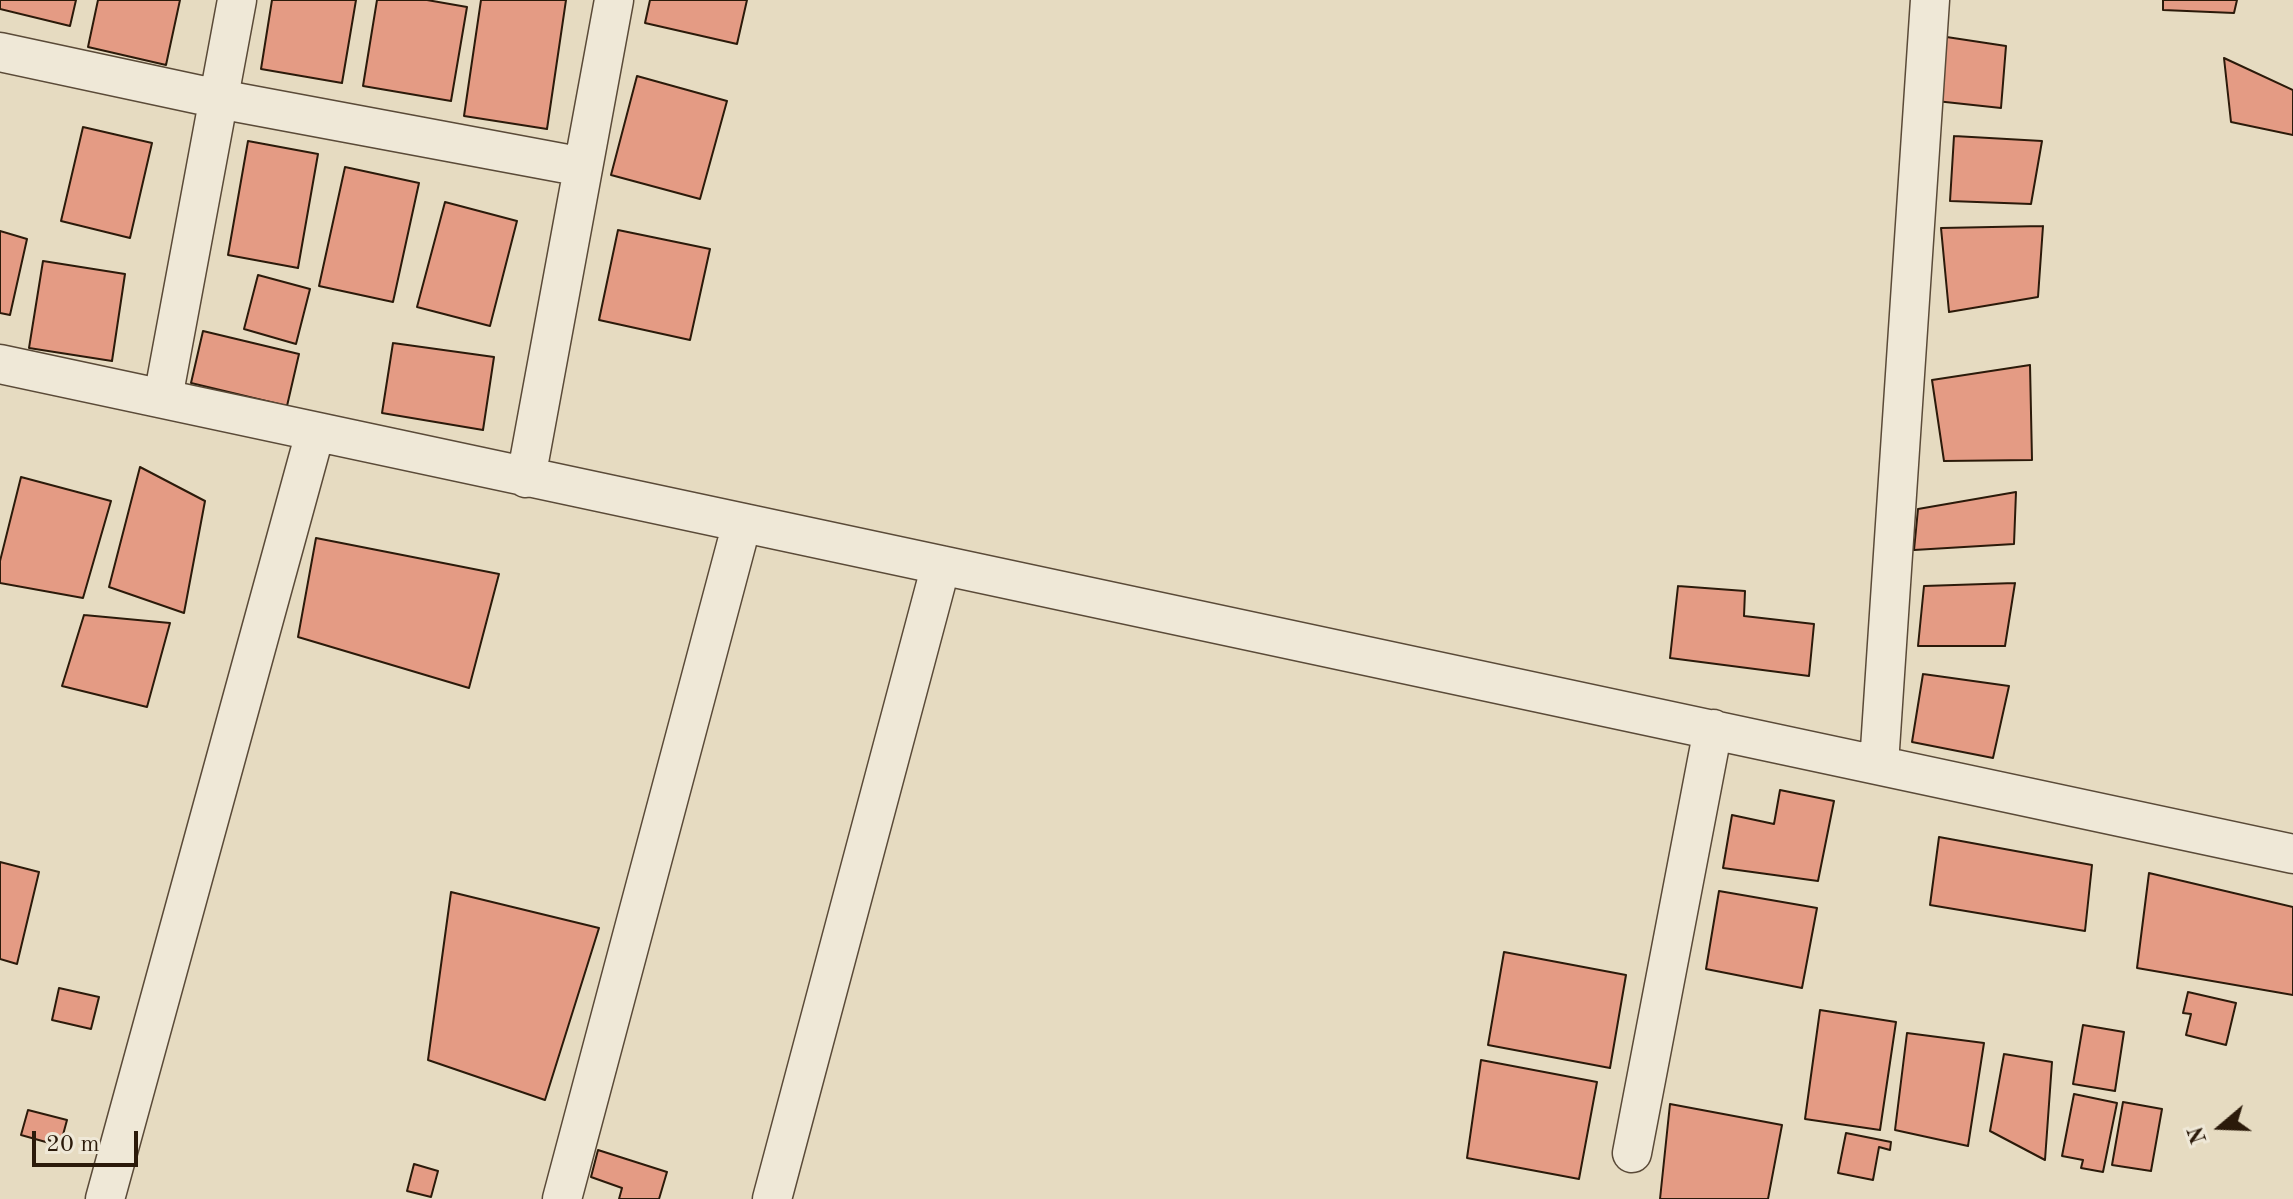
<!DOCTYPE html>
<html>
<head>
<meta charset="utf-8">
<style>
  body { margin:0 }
  #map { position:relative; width:2293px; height:1199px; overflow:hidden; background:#e6dbc1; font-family:"Old Standard TT",serif }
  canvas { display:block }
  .north { position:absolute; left:2181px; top:1087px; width:80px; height:80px; -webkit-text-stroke:6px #efe8d7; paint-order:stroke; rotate:251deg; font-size:22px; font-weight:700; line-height:32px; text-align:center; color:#2b1a0a }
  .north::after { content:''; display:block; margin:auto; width:28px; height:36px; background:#2b1a0a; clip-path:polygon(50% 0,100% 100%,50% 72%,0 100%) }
  .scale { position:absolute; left:32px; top:1131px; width:106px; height:36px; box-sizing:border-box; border:4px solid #2b1a0a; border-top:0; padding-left:10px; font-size:24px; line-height:28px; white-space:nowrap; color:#2b1a0a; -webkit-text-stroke:6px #efe8d7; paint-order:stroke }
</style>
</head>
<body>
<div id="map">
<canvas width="2293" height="1199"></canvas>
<div class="north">N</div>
<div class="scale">20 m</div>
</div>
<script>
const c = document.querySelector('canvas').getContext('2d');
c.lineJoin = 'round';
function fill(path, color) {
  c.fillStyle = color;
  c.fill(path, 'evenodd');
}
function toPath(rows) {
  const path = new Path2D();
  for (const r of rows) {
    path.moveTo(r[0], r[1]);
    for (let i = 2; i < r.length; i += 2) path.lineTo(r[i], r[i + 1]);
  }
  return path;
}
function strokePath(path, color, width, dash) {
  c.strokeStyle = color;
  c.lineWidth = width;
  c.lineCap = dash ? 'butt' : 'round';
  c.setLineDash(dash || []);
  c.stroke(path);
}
const building = toPath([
  [0,0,76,0,70,26,0,9,0,0],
  [98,0,180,0,166,65,88,47,98,0],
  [272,0,356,0,342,83,261,69,272,0],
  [377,0,427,0,467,7,451,101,363,86,377,0],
  [481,0,566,0,547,129,464,116,481,0],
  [650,0,747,0,737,44,645,23,650,0],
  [2163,0,2237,0,2234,13,2163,10,2163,0],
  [1940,36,2006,46,2001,108,1936,101,1940,36],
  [2224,58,2293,90,2293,135,2231,122,2224,58],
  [637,76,727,101,700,199,611,175,637,76],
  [83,127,152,143,130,238,61,221,83,127],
  [1954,136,2042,141,2031,204,1950,201,1954,136],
  [248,141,318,154,298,268,228,255,248,141],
  [345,167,419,183,393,302,319,286,345,167],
  [445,202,517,221,490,326,417,307,445,202],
  [2043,226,2038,297,1949,312,1941,228,2043,226],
  [618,230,710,249,690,340,599,320,618,230],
  [0,231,27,239,10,315,0,313,0,231],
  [43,261,125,274,112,361,29,348,43,261],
  [258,275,310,289,296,344,244,329,258,275],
  [203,331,299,354,287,406,191,383,203,331],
  [393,343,494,357,483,430,382,413,393,343],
  [2030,365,2032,460,1944,461,1932,380,2030,365],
  [140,467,205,501,184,613,109,587,140,467],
  [21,477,111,501,83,598,0,583,0,561,21,477],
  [2016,492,2014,544,1914,550,1918,509,2016,492],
  [316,538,499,574,469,688,298,637,316,538],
  [2015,583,2005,646,1918,646,1924,586,2015,583],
  [1678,586,1745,591,1744,616,1814,624,1809,676,1670,658,1678,586],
  [84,615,170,623,147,707,62,686,84,615],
  [1923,674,2009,686,1993,758,1912,742,1923,674],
  [1780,790,1834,801,1818,881,1723,868,1732,815,1774,824,1780,790],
  [1939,837,2092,865,2085,931,1930,905,1939,837],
  [0,862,39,872,17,964,0,959,0,862],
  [2149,873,2293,907,2293,995,2137,968,2149,873],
  [1719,891,1817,908,1802,988,1706,969,1719,891],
  [451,892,599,928,545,1100,428,1060,451,892],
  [1504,952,1626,975,1610,1068,1488,1045,1504,952],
  [59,988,99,997,91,1029,52,1020,59,988],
  [2188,992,2236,1003,2226,1045,2186,1035,2191,1014,2183,1013,2188,992],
  [1820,1010,1896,1022,1880,1130,1805,1119,1820,1010],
  [2083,1025,2124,1032,2115,1091,2073,1084,2083,1025],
  [1907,1033,1984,1043,1968,1146,1895,1130,1907,1033],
  [2004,1054,2052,1062,2045,1160,1990,1131,2004,1054],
  [1481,1060,1597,1082,1579,1179,1467,1158,1481,1060],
  [2074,1094,2117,1103,2103,1172,2081,1168,2083,1160,2062,1156,2074,1094],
  [2123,1102,2162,1109,2151,1171,2112,1165,2123,1102],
  [1670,1104,1782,1125,1768,1199,1660,1199,1670,1104],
  [28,1110,67,1120,60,1146,21,1135,28,1110],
  [1846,1133,1891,1142,1890,1150,1879,1147,1873,1180,1838,1173,1846,1133],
  [598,1150,667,1172,659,1199,619,1199,622,1188,591,1177,598,1150],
  [414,1164,438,1171,431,1197,407,1191,414,1164]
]);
fill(building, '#e49b84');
strokePath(building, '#2b1a0a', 2);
const minor = toPath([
  [0,52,219,99,583,167],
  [0,364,2293,854],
  [163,398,237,0],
  [526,478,614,0],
  [1879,764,1930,0],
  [1632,1153,1713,729],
  [105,1199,315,433],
  [562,1199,742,523],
  [772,1199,941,565]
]);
strokePath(minor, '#5a4a38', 41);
strokePath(minor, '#efe8d7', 38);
</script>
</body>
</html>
